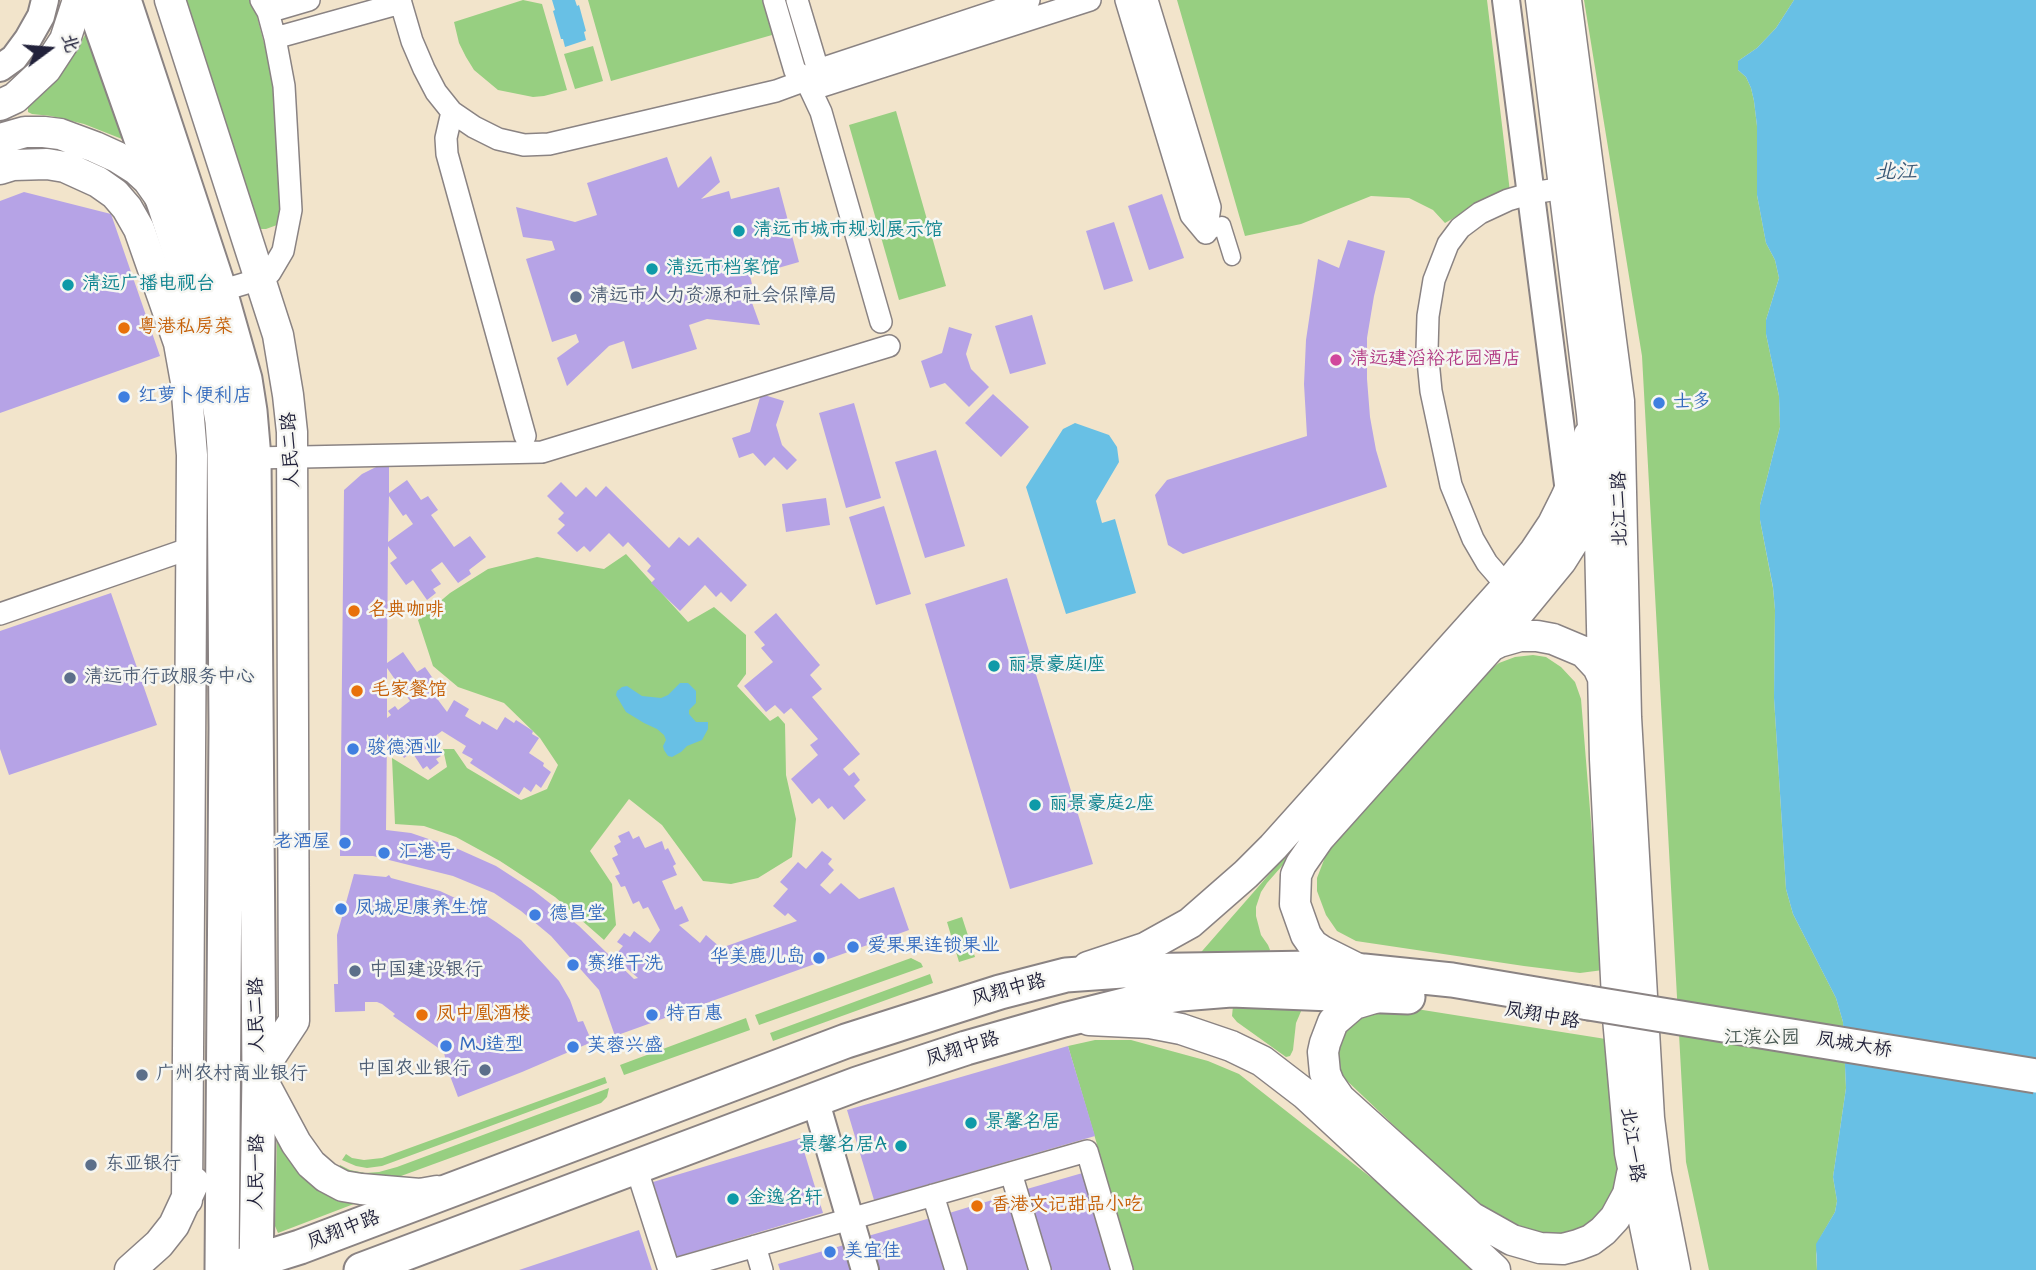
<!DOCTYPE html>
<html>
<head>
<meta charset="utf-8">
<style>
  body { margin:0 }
  #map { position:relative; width:2036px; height:1270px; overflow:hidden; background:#f2e4cb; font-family:"Architects Daughter","LXGW WenKai TC",sans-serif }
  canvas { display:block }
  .north { position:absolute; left:14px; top:14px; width:70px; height:70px; -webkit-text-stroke:5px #f6f6f2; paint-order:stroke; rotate:74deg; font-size:19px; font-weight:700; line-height:28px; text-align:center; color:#22223b }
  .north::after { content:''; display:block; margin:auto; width:24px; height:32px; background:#22223b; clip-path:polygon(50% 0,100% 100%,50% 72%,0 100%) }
</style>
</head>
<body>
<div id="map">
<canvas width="2036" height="1270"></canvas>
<div class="north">北</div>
</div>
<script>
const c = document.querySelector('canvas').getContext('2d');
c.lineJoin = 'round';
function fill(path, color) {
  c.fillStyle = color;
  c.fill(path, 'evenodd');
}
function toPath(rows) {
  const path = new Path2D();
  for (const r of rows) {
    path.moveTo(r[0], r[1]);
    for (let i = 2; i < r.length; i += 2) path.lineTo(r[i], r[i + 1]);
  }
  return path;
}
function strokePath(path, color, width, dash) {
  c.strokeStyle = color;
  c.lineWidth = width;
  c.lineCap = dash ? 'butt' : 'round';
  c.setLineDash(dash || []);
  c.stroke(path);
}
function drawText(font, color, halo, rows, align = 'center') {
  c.font = font + ' "Architects Daughter","LXGW WenKai TC",sans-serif';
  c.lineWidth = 5;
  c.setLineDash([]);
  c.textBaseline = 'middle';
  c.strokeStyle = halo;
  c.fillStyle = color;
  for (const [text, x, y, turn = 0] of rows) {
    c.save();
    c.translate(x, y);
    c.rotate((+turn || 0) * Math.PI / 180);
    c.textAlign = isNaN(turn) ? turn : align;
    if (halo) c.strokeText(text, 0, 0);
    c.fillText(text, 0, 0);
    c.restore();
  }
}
fill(toPath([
  [177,0,250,0,255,9,272,73,283,211,277,225,266,229,256,229],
  [523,0,542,4,567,90,544,96,533,97,498,90,474,70,466,57,459,43,454,22],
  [588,0,770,0,779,33,611,81],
  [1177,0,1487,0,1510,192,1473,207,1445,223,1433,210,1409,198,1371,196,1301,224,1245,236],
  [1584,0,1794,0,1776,28,1757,48,1738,61,1738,70,1746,77,1751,88,1754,101,1757,126,1757,195,1766,243,1775,260,1779,278,1766,320,1766,334,1779,396,1780,427,1764,490,1760,505,1760,520,1773,588,1775,610,1774,698,1786,889,1793,914,1836,998,1843,1022,1846,1088,1833,1177,1837,1201,1835,1212,1820,1238,1816,1254,1817,1270,1709,1270,1686,1162,1642,356],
  [88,29,123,138,122,139,84,124,51,116,32,114,28,112,28,106,64,68,77,50],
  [593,46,603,81,575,89,564,54],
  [896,111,946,286,899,300,849,125],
  [626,554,688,622,714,607,746,635,746,674,737,686,770,721,778,716,785,724,786,775,796,819,792,857,758,878,731,884,703,881,662,825,629,799,590,851,612,884,616,925,604,940,555,897,500,861,456,837,424,826,395,824,392,758,428,780,447,767,443,749,454,749,467,768,521,800,547,789,558,765,540,738,504,703,458,687,433,666,418,620,450,593,488,569,537,557,604,569],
  [1533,655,1546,657,1561,667,1575,682,1581,699,1603,970,1580,973,1524,966,1356,941,1337,931,1326,915,1317,891,1317,878,1327,852,1479,678,1499,663,1515,657],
  [1446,672,1450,675,1267,883,1261,892,1256,907,1256,916,1261,935,1268,945,1270,950,1267,955,1196,958],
  [962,917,975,957,959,962,947,922],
  [911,958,921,963,923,967,759,1025,755,1015],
  [930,974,933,983,773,1041,770,1033],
  [1385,1004,1612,1040,1618,1153,1616,1183,1606,1208,1597,1223,1552,1240,1491,1218,1343,1077,1338,1065,1337,1052,1343,1026],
  [1233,1006,1302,1009,1296,1023,1293,1050,1290,1056,1286,1057,1237,1022,1232,1016],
  [746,1018,750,1030,624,1075,620,1065],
  [1095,1040,1131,1040,1208,1061,1239,1074,1452,1241,1470,1262,1473,1270,1134,1270,1068,1046],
  [605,1077,607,1083,382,1166,367,1168,356,1166,342,1160,346,1154,352,1158,364,1160,382,1158],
  [609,1088,607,1097,601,1103,401,1176,382,1181,337,1173,340,1165,350,1170,365,1173,379,1172,397,1167],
  [277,1137,359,1202,278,1233,275,1226]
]), '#97cf81');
fill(toPath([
  [552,0,575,0,577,6,579,5,586,31,584,32,586,40,565,47,563,39,561,39,553,11,555,10],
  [1794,0,2036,0,2036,1270,1817,1270,1816,1244,1835,1212,1837,1201,1833,1177,1846,1088,1843,1022,1836,998,1793,914,1786,889,1774,698,1775,610,1773,587,1760,520,1760,505,1764,490,1780,427,1779,396,1766,334,1766,320,1779,278,1775,260,1766,243,1757,195,1757,126,1754,101,1751,88,1746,77,1738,70,1738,61,1757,48,1776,28],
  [1075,423,1109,435,1117,447,1119,462,1096,501,1102,523,1115,519,1136,593,1066,614,1026,487,1063,429],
  [680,683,688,683,696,691,696,703,689,710,689,714,696,722,708,722,708,729,702,740,687,746,681,752,672,757,668,756,664,750,663,746,666,740,664,735,657,729,644,723,626,712,616,695,617,691,622,687,627,686,642,696,661,698,668,695]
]), '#68c0e5');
fill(toPath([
  [711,156,720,182,701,199,729,191,731,199,779,187,799,262,750,276,752,284,725,291,751,300,760,325,707,319,689,325,697,349,632,369,624,341,609,346,567,386,557,358,579,342,576,334,552,342,526,259,555,250,552,241,523,237,516,207,575,222,597,215,587,183,667,157,678,188],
  [24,192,111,214,160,356,0,413,0,201],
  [1162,194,1184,258,1149,270,1128,206],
  [1114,222,1133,281,1104,290,1086,231],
  [1348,240,1385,251,1374,296,1367,338,1367,379,1370,417,1376,450,1387,487,1183,554,1168,545,1155,495,1167,480,1307,436,1304,384,1306,340,1318,259,1339,268],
  [1032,315,1046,364,1010,374,995,326],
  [949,327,972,334,966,354,971,369,989,387,969,407,945,383,930,388,921,361,942,353],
  [761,394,784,401,776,425,782,445,797,460,787,470,774,457,765,466,753,453,739,458,732,438,750,432],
  [993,394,1029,427,1001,457,965,423],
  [854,403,881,498,846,508,819,413],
  [936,450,965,546,925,558,895,462],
  [389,466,389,493,407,480,421,500,428,496,438,510,431,515,454,547,470,536,486,557,469,570,471,574,458,583,442,562,431,570,441,584,433,589,436,593,427,600,413,580,406,585,390,563,397,558,388,546,387,663,403,652,417,672,425,667,434,680,427,685,447,712,454,700,469,709,465,716,480,725,482,721,497,730,505,717,514,723,516,720,533,731,532,734,539,738,529,753,544,763,543,766,551,772,541,788,536,784,531,792,524,787,519,795,470,763,473,759,462,753,466,746,442,731,430,740,441,756,436,759,439,763,430,770,427,766,423,769,412,752,404,758,387,734,386,830,411,833,458,849,496,866,533,890,579,926,634,979,638,978,622,964,626,959,618,952,623,946,617,942,624,933,630,937,634,931,650,943,660,930,648,907,643,909,639,901,633,904,625,886,621,887,615,876,620,874,612,858,618,855,614,846,621,842,618,836,629,831,633,839,639,836,645,848,662,841,665,850,668,848,676,864,673,866,677,875,662,881,675,910,682,906,689,921,679,925,700,943,706,935,721,948,797,921,788,913,785,916,773,906,788,889,780,882,798,862,806,869,822,851,832,859,828,864,834,870,820,885,830,894,841,883,859,899,894,887,909,930,615,1036,599,990,551,936,521,911,494,893,453,876,373,856,340,856,344,490,362,474,376,467],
  [389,496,403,516,406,514,413,524,388,542],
  [387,668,410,701,398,710,395,706,388,711,391,715,387,718],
  [561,482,576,497,586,487,596,497,606,486,669,548,679,537,689,546,698,537,747,585,731,602,721,592,716,597,705,585,680,611,651,583,655,579,647,571,651,566,628,542,623,547,609,533,590,552,584,546,577,552,557,533,565,525,558,519,564,513,547,496],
  [826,498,830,525,786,532,782,504],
  [884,506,911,594,876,605,849,517],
  [1007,578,1093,864,1010,889,925,604],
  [111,593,157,725,9,775,0,749,0,631],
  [776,613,820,665,810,675,822,689,812,697,860,754,843,769,849,776,854,772,860,780,854,786,866,800,844,820,832,806,828,809,819,798,812,804,791,779,818,755,810,745,818,739,791,708,784,714,775,705,766,712,744,686,773,662,761,648,765,645,754,632],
  [354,874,386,877,389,875,391,878,440,891,468,904,496,922,521,940,559,981,570,1000,578,1022,583,1021,592,1042,522,1072,458,1097,447,1068,444,1052,393,1016,395,1014,382,1004,377,1002,365,1002,365,1011,335,1012,334,984,338,984,337,935],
  [1068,1046,1095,1136,874,1200,847,1110],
  [800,1138,823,1213,666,1260,643,1185],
  [1086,1172,1115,1270,1043,1270,1020,1191],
  [1012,1194,1034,1270,963,1270,946,1214],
  [934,1217,950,1270,878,1270,868,1236],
  [639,1230,652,1270,519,1270],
  [844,1245,852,1270,780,1270,778,1264]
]), '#b6a3e6');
const pedestrian = toPath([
  [1206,233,1222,225,1232,257]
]);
const minor = toPath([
  [400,0,412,41,424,69,436,92,452,112,474,127,498,139,524,145,549,144,776,91,806,80,818,70,797,0],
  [774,0,795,71,819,87,1090,0],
  [1126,0,1191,215,1206,233],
  [1147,0,1210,207,1206,233],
  [268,12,309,0],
  [275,38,401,3],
  [818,70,1029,0],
  [806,80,821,112,881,322],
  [452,112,446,138,447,154,525,436],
  [220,291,260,279,270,273,283,251,291,210,284,86,275,38,268,12,261,0],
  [254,458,542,452,889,346],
  [1507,586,1487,563,1473,539,1451,485,1431,391,1427,350,1428,316,1434,280,1448,244,1460,228,1480,213,1508,200,1532,193,1577,186],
  [0,614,191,548],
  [636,1167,669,1270],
  [1011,1173,1040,1270],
  [933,1195,956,1270],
  [755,1246,762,1270],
  [672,1270,1087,1151,1122,1270]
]);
const tertiary = toPath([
  [1506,0,1569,492],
  [0,68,14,58,28,39,41,16,45,0],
  [815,1099,865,1270]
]);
const secondary = toPath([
  [170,0,278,335,288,395,292,432,294,1021,259,1074,296,1143,311,1164,326,1177,343,1186,361,1189,420,1194,437,1191],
  [1541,0,1592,414,1599,494,1605,759,1618,1018,1630,1153,1654,1270],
  [1566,0,1619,401,1626,717,1649,1118,1656,1174,1675,1270],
  [0,105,15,98,46,69,65,40,78,0],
  [0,139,25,132,44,132,60,134,95,147,117,157,136,169,148,180,160,197],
  [0,169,13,165,47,164,65,167,98,182,115,194,127,208,139,229,179,343,186,382,192,455,187,1200],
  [1491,646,1499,642,1520,636,1537,636,1553,639,1584,652,1598,667,1603,678],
  [1088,967,1145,948,1190,923,1246,874,1273,847,1507,586,1535,551,1553,524,1566,498,1577,473,1589,435],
  [1358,969,1322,951,1313,945,1306,935,1295,904,1296,875,1301,864,1319,838,1491,646,1561,561,1578,534,1598,496],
  [1381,996,1354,1004,1333,1022,1325,1043,1323,1052,1325,1073,1329,1083,1340,1099,1471,1217,1512,1240,1540,1248,1563,1249,1578,1245,1591,1240,1603,1231,1615,1218,1628,1194,1632,1174],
  [1089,1020,1150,1023,1181,1029,1231,1046,1262,1061,1305,1094,1495,1270],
  [130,1270,159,1244,174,1225,194,1182]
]);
const primary = toPath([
  [92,0,164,204,194,297,211,357,222,421,224,448,226,728,222,1270],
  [124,0,220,291,245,379,250,411,254,458,259,1074,256,1270],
  [227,1270,300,1247,846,1041,1000,992,1066,975,1122,971,1314,968,1364,971,1452,980,1589,1003],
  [361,1270,857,1084,966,1048,1064,1020,1144,1000,1181,994,1231,990,1408,997]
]);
strokePath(pedestrian, '#8a8383', 19);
strokePath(minor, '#8a8383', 24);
strokePath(tertiary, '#8a8383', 30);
strokePath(secondary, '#8a8383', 33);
strokePath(primary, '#8a8383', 37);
strokePath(pedestrian, '#fff', 16);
strokePath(minor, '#fff', 21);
strokePath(tertiary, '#fff', 26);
strokePath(secondary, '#fff', 30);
strokePath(primary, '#fff', 33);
const primaryBridge = toPath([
  [1589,1003,2036,1076]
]);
strokePath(primaryBridge, '#8a8383', 37, []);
strokePath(primaryBridge, '#fff', 33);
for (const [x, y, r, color] of [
  [739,231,7,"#0f9aa8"],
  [652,269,7,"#0f9aa8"],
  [68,285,7,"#0f9aa8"],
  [576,297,7,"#5c6f8a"],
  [124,328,7,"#e8710a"],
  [1336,360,7,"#d1479c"],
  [124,397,7,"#3f7fe0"],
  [1659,403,7,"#3f7fe0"],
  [354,611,7,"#e8710a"],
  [994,666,7,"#0f9aa8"],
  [70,678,7,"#5c6f8a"],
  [357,691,7,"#e8710a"],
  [353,749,7,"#3f7fe0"],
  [1035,805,7,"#0f9aa8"],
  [345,843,7,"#3f7fe0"],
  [384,853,7,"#3f7fe0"],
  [341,909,7,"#3f7fe0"],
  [535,915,7,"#3f7fe0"],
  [853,947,7,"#3f7fe0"],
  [819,958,7,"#3f7fe0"],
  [573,965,7,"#3f7fe0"],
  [355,971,7,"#5c6f8a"],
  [422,1015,7,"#e8710a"],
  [652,1015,7,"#3f7fe0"],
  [446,1046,7,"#3f7fe0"],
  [573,1047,7,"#3f7fe0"],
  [485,1070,7,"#5c6f8a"],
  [142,1075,7,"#5c6f8a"],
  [971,1123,7,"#0f9aa8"],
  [901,1146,7,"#0f9aa8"],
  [91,1165,7,"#5c6f8a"],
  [733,1199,7,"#0f9aa8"],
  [977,1206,7,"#e8710a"],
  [830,1252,7,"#3f7fe0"]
]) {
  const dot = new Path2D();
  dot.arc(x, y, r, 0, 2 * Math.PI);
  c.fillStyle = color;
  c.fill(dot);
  strokePath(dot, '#f6f6f2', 2.5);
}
drawText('19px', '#0d838f', '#f6f6f2', [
  ["清远市城市规划展示馆",753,231],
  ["清远市档案馆",666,269],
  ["清远广播电视台",82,285],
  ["丽景豪庭1座",1008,666],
  ["丽景豪庭2座",1049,805],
  ["景馨名居",985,1123],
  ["景馨名居A",887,1146,"right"],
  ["金逸名轩",747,1199]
], 'left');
drawText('19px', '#4e5e75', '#f6f6f2', [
  ["清远市人力资源和社会保障局",590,297],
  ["清远市行政服务中心",84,678],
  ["中国建设银行",369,971],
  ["中国农业银行",471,1070,"right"],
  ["广州农村商业银行",156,1075],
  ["东亚银行",105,1165]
], 'left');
drawText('19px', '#c56008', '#f6f6f2', [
  ["粤港私房菜",138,328],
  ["名典咖啡",368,611],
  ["毛家餐馆",371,691],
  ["凤中凰酒楼",436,1015],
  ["香港文记甜品小吃",991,1206]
], 'left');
drawText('19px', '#b23c85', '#f6f6f2', [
  ["清远建滔裕花园酒店",1350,360]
], 'left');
drawText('19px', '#366cbe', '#f6f6f2', [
  ["红萝卜便利店",138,397],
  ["士多",1673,403],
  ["骏德酒业",367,749],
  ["老酒屋",331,843,"right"],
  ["汇港号",398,853],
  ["凤城足康养生馆",355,909],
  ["德昌堂",549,915],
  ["爱果果连锁果业",867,947],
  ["华美鹿儿岛",805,958,"right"],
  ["赛维干洗",587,965],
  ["特百惠",666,1015],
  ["MJ造型",460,1046],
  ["芙蓉兴盛",587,1047],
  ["美宜佳",844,1252]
], 'left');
drawText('19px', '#22223b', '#f6f6f2', [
  ["人民二路",292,450,-93],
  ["北江二路",1621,509,-91],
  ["风翔中路",1009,991,-15],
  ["人民二路",258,1015,-91],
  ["凤翔中路",1542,1017,10],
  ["凤城大桥",1854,1046,9],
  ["凤翔中路",963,1050,-17],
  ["北江一路",1631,1145,82],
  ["人民一路",258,1172,-89],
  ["凤翔中路",344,1231,-21]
]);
drawText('19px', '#455650', '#f6f6f2', [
  ["江滨公园",1762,1039]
]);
drawText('italic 21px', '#3a5976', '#f6f6f2', [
  ["北江",1896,174]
]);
</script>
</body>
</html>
